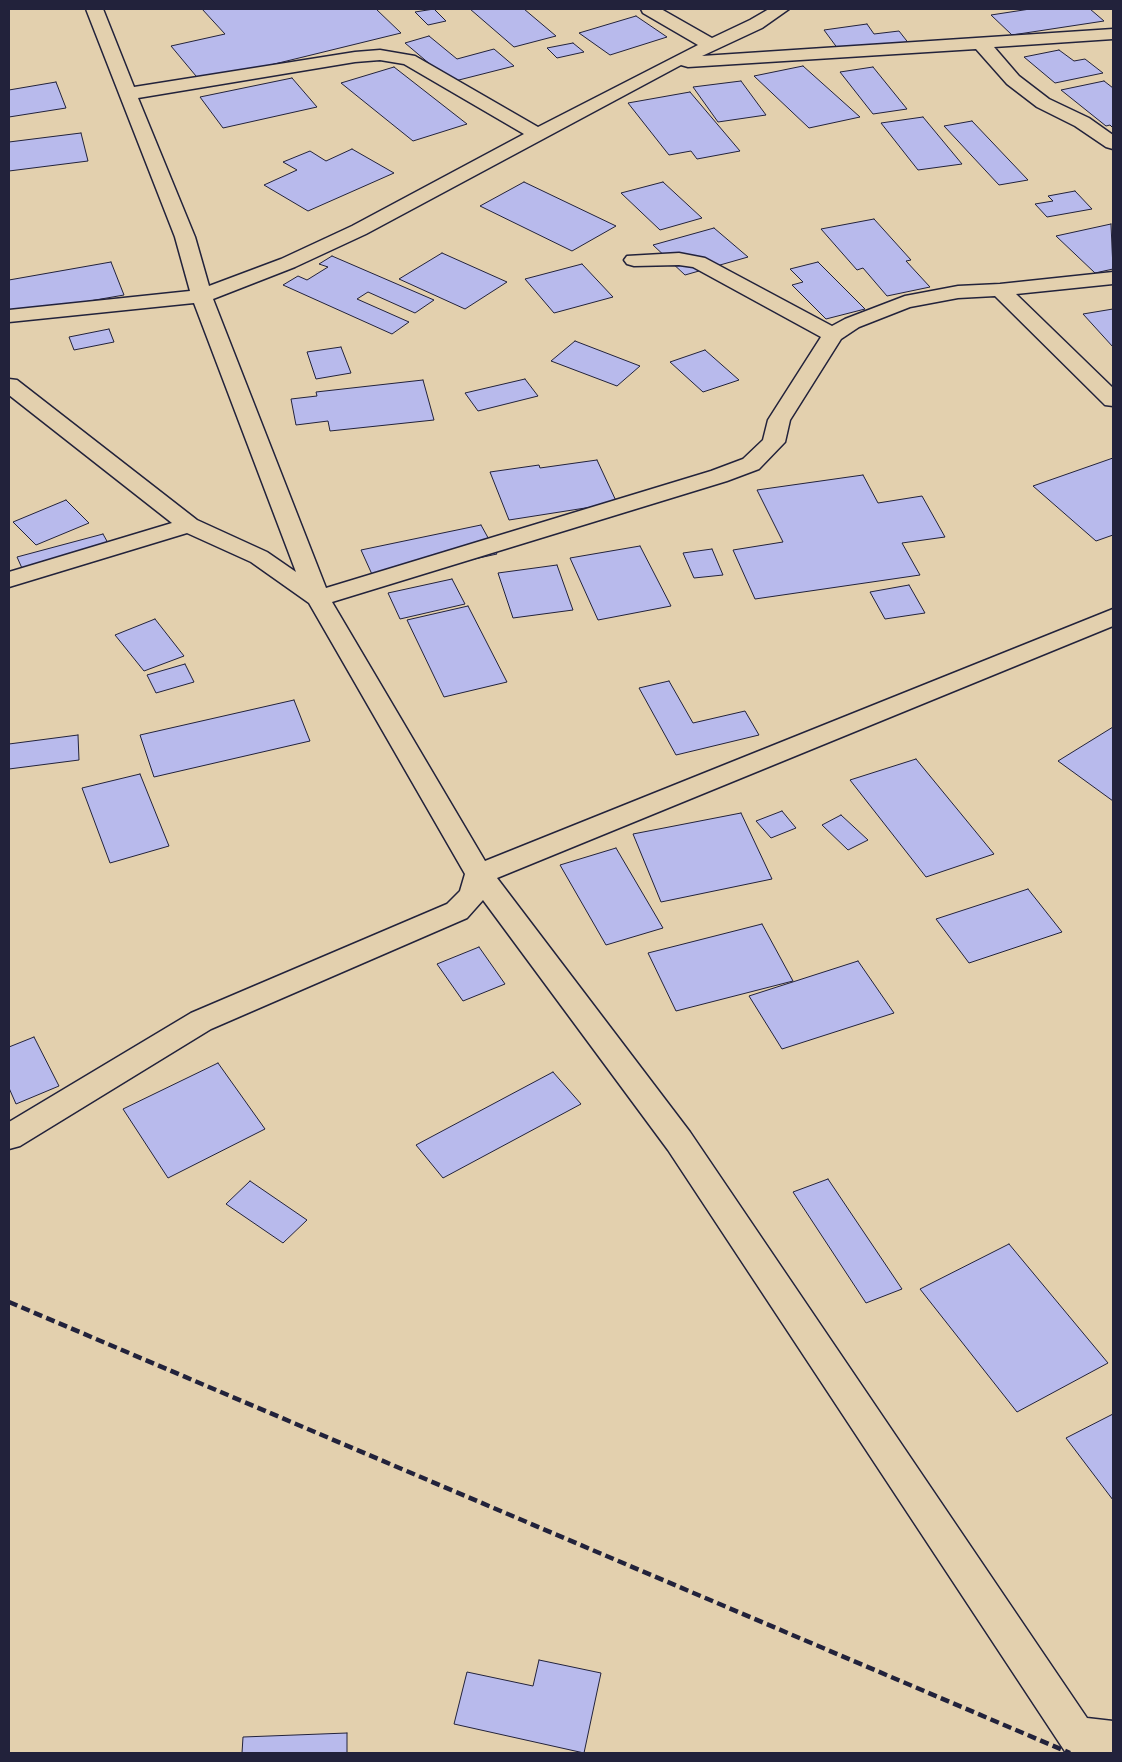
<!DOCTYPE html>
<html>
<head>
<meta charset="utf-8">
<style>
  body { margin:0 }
  #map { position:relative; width:1122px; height:1762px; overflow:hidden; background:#e3d0ae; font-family:"Shantell Sans",sans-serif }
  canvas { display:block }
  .frame { position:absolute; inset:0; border:10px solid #22223b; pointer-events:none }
</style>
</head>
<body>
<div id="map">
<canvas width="1122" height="1762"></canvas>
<div class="frame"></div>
</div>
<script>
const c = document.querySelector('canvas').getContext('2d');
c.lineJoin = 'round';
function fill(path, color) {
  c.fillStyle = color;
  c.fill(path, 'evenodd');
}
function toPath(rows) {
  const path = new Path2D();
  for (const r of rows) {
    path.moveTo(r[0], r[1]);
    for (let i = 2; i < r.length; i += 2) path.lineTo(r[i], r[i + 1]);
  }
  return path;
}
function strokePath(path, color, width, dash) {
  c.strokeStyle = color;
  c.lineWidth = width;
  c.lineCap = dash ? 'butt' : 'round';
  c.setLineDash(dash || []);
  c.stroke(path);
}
const building = toPath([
  [202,9,376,9,401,33,201,82,171,46,225,34,202,9],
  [434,9,446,21,428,25,415,12,434,9],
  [470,9,524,9,556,36,514,47,470,9],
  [1030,9,1090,9,1104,21,1012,35,991,15,1030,9],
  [636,16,667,37,610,55,579,33,636,16],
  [867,24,874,34,899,31,910,45,841,53,824,30,867,24],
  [429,36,457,59,494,49,514,66,451,82,405,43,429,36],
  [573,43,584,52,557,58,547,48,573,43],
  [1059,50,1074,61,1085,59,1103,73,1055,83,1024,57,1059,50],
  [803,66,860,117,809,128,754,76,803,66],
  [394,67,467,124,413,141,341,83,394,67],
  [873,67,907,109,873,114,840,72,873,67],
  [292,78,317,107,223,128,200,97,292,78],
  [741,81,766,115,718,122,693,87,741,81],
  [1104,81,1113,88,1113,128,1110,125,1106,126,1061,90,1104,81],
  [56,82,66,108,9,117,9,90,56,82],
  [690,92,740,151,697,159,691,151,669,155,628,103,690,92],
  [923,117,962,164,918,170,881,123,923,117],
  [972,121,1028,180,999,185,944,126,972,121],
  [81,133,88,161,9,171,9,142,81,133],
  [352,149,394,173,308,211,264,185,297,170,283,162,310,151,326,161,352,149],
  [524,182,616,226,572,251,480,206,524,182],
  [663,182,702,218,660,230,621,193,663,182],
  [1075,191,1092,209,1047,217,1035,204,1053,201,1048,196,1075,191],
  [874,219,911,260,906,261,930,287,887,296,863,268,857,270,821,229,874,219],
  [1111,224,1113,269,1095,273,1056,236,1111,224],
  [714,228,748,257,685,275,653,245,714,228],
  [442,253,507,282,465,309,399,279,442,253],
  [332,256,434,300,415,313,368,292,357,299,409,322,392,334,283,285,298,276,307,280,328,267,319,264,332,256],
  [111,262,124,295,9,315,9,280,111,262],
  [818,262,865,309,826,319,792,285,803,282,790,269,818,262],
  [582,264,613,297,554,313,525,279,582,264],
  [1113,309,1113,347,1083,314,1113,309],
  [109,329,114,342,74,350,69,337,109,329],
  [575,341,640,366,617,386,551,361,575,341],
  [341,347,351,373,316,379,307,352,341,347],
  [705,350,739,380,703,392,670,362,705,350],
  [525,379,538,396,478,411,465,393,525,379],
  [423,380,434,420,330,431,328,421,296,425,291,399,317,396,316,392,423,380],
  [1113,458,1113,535,1096,541,1033,486,1113,458],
  [597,460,617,503,509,520,490,472,539,465,540,468,597,460],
  [863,475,878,503,922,496,945,537,902,543,920,575,755,599,733,550,783,542,757,490,863,475],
  [66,500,89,523,36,545,13,522,66,500],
  [481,525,497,554,375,581,361,550,481,525],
  [103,534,113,552,25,575,17,557,103,534],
  [640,546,671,606,598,620,570,558,640,546],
  [712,549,723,575,694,578,683,553,712,549],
  [557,565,573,610,513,618,498,573,557,565],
  [452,579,465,604,400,619,388,593,452,579],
  [909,585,925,613,885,619,870,592,909,585],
  [468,606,507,682,444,697,407,620,468,606],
  [155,619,184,656,144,671,115,635,155,619],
  [185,664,194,682,156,693,147,675,185,664],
  [669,681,693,723,745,711,759,735,676,755,639,688,669,681],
  [294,700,310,741,154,777,140,735,294,700],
  [1113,727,1113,801,1058,761,1113,727],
  [78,735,79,760,9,769,9,744,78,735],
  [916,759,994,854,926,877,850,780,916,759],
  [140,774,169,846,110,863,82,788,140,774],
  [782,811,796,828,771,838,756,821,782,811],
  [741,813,772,879,661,902,633,834,741,813],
  [841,815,868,840,848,850,822,825,841,815],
  [616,848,663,928,606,945,560,865,616,848],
  [1028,889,1062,932,969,963,936,919,1028,889],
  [762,924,793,981,676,1011,648,953,762,924],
  [479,947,505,984,463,1001,437,964,479,947],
  [858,961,894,1013,782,1049,749,996,858,961],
  [34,1037,59,1086,16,1104,9,1088,9,1047,34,1037],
  [218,1063,265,1129,168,1178,123,1109,218,1063],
  [553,1072,581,1104,443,1178,416,1145,553,1072],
  [828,1179,902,1289,866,1303,793,1192,828,1179],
  [250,1181,307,1220,283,1243,226,1204,250,1181],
  [1009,1244,1108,1363,1017,1412,920,1289,1009,1244],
  [1113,1414,1113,1500,1066,1438,1113,1414],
  [539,1660,601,1673,584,1753,454,1724,467,1672,533,1686,539,1660],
  [347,1733,347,1753,242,1753,243,1737,347,1733]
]);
fill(building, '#b8baec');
strokePath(building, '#22223b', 1);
const minor = toPath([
  [86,9,103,9,134,87,355,52,380,50,415,56,538,127,698,45,643,13,641,9,661,9,712,38,750,20,769,9,789,9,762,28,702,56,1113,29,1113,39,994,47,1019,76,1049,99,1089,118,1113,135,1113,149,1106,147,1075,126,1037,107,1007,84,976,49,688,67,681,65,366,234,295,267,213,299,326,588,711,471,743,459,763,440,768,420,821,337,693,267,679,265,634,266,627,264,624,260,627,256,679,253,705,258,832,326,845,319,905,296,958,286,1000,284,1113,272,1113,284,1016,294,1113,388,1113,406,1105,405,995,296,958,298,910,307,859,327,841,339,790,420,785,442,759,469,727,481,332,602,485,861,1113,609,1113,626,497,878,690,1132,1087,1718,1113,1721,1113,1753,1066,1753,668,1150,483,900,467,918,211,1029,20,1146,9,1149,9,1122,191,1013,447,904,460,891,465,874,309,603,251,562,187,533,9,587,9,572,172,523,9,395,9,379,17,380,197,520,267,552,296,572,194,303,9,322,9,310,190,291,175,237,86,9],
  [380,60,404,64,524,134,352,226,281,259,209,286,195,237,138,98,355,62,380,60]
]);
strokePath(minor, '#22223b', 3);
fill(minor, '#e3d0ae');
strokePath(toPath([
  [9,1302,1070,1753]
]), '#22223b', 4.5, [9, 4.5]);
</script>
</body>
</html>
